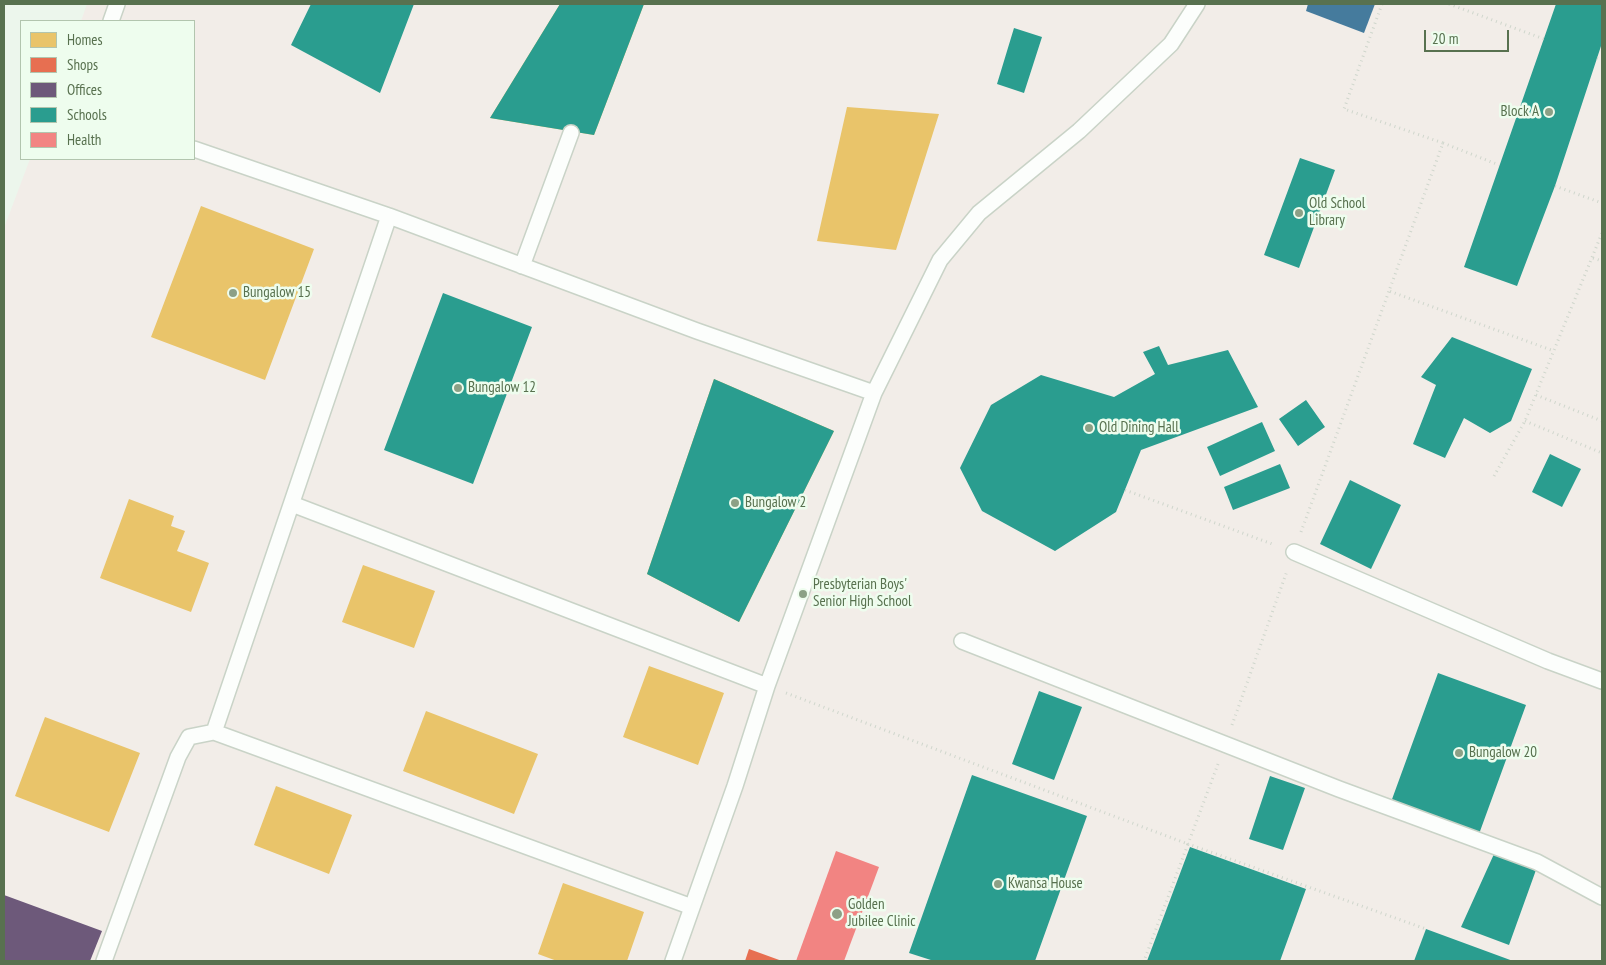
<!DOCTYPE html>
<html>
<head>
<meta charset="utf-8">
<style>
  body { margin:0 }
  #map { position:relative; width:1606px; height:965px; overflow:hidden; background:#ecf6ec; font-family:"PT Sans Narrow",sans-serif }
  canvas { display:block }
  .frame { position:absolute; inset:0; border:5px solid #58714f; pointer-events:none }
  .legend { position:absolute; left:20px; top:20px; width:175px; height:140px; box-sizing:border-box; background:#eefdee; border:1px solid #b2c5ae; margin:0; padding:6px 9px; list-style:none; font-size:15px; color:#58714f }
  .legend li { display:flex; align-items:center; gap:10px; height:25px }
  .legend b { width:25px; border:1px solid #b2c5ae }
  .scale { position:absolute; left:1424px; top:30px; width:85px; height:22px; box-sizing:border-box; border:2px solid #58714f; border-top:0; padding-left:6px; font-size:15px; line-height:18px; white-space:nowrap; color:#58714f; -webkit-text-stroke:4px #eefdee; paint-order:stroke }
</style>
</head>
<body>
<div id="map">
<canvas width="1606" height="965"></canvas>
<div class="frame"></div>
<ul class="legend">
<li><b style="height:14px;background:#e9c46a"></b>Homes</li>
<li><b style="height:14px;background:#e76f51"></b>Shops</li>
<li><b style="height:14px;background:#6d597a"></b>Offices</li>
<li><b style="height:14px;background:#2a9d8f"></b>Schools</li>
<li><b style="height:14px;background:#f28482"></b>Health</li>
</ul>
<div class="scale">20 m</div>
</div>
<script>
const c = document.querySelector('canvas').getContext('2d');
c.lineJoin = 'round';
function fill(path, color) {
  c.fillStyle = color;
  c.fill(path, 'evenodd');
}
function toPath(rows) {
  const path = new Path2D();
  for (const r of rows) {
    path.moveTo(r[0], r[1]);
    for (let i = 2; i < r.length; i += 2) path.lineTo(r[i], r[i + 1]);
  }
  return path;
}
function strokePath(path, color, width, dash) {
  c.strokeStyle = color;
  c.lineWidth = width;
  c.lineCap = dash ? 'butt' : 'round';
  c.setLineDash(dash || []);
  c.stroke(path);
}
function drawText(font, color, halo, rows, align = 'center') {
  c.font = font + ' "PT Sans Narrow",sans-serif';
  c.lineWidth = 5;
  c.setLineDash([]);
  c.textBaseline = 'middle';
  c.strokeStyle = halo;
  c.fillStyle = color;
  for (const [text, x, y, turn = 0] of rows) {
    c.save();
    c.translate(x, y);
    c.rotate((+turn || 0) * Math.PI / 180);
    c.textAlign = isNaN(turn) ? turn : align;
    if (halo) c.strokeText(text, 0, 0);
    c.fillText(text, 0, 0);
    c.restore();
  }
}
fill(toPath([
  [87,4,1602,4,1602,961,4,961,4,228,30,159,194,159,194,21,81,21]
]), '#f2ede8');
fill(toPath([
  [560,4,644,4,594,135,490,118],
  [847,107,939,114,896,250,817,241],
  [201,206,314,249,265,380,151,337],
  [714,379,834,431,739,622,647,574],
  [129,499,174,516,171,526,185,531,177,551,209,563,191,612,100,578],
  [363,565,435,591,414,648,342,622],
  [649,666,724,693,698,765,623,737],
  [426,711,538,754,514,814,403,771],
  [45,717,140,753,109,832,15,796],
  [276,786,352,815,329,874,254,845],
  [563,883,644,912,627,961,557,961,538,954]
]), '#e9c46a');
fill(toPath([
  [749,949,782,961,745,961]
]), '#e76f51');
fill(toPath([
  [4,895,102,931,90,961,4,961]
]), '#6d597a');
fill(toPath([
  [311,4,414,4,380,93,291,45],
  [560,4,644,4,594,135,490,118],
  [1556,4,1602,4,1602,43,1555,186,1517,286,1464,267],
  [1014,28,1042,37,1024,93,997,84],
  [1300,158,1335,170,1299,268,1264,255],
  [443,293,532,327,473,484,384,450],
  [1452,337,1532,369,1511,421,1490,433,1464,418,1445,458,1413,444,1436,385,1421,377],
  [1159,346,1168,365,1228,350,1258,407,1141,450,1116,512,1055,551,982,511,960,468,991,405,1041,375,1114,397,1155,374,1143,352],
  [714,379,834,431,739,622,647,574],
  [1306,400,1325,427,1298,446,1279,419],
  [1262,422,1275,451,1220,476,1207,447],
  [1550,454,1581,469,1562,507,1532,492],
  [1280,464,1290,488,1233,510,1224,487],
  [1350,480,1401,505,1371,569,1320,544],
  [1438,673,1526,705,1479,834,1391,802],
  [1039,691,1082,707,1054,780,1012,764],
  [972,775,1087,816,1035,961,934,961,909,953],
  [1270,776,1305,788,1283,850,1249,839],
  [1190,847,1306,889,1280,961,1147,961],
  [1494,854,1536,870,1509,945,1461,927],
  [1426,929,1513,961,1414,961]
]), '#2a9d8f');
fill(toPath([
  [836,851,879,867,844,961,796,961]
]), '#f28482');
fill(toPath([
  [1308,4,1375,4,1364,33,1306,11]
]), '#457b9d');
const lane = toPath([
  [111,21,117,4],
  [194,149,389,216,697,331,874,393],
  [522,266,571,133],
  [292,504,767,686],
  [1294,552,1548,661,1602,681],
  [962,641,1339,789,1537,862,1602,897],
  [214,732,389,216],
  [104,961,178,757,189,737,214,732,692,907],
  [673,961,735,786,767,686,874,393,940,260,979,213,1079,131,1171,44,1197,4]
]);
strokePath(lane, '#c9d3c7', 18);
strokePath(toPath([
  [1382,4,1344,109,1443,143,1389,291,1554,351],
  [1449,4,1544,39],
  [1597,58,1602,60],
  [1443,143,1499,165],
  [1555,186,1602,203],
  [1593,258,1602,261],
  [1536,395,1602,421],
  [1525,421,1602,453],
  [1494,476,1525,421,1602,233],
  [1125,490,1275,545],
  [1301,532,1389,291],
  [786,693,1188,844,1144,961],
  [1232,725,1287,571],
  [1218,764,1188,844,1426,929]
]), '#cfd6cc', 3, [1, 4]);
strokePath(lane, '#fcfefc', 15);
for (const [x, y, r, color] of [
  [1549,112,5,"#8ca086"],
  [1299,213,5,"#8ca086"],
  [233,293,5,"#8ca086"],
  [458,388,5,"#8ca086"],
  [1089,428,5,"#8ca086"],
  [735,503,5,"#8ca086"],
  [803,594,5,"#8ca086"],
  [1459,753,5,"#8ca086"],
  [998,884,5,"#8ca086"],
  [837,914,6,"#8ca086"]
]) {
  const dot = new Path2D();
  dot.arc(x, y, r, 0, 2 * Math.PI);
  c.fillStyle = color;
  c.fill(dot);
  strokePath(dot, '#eefdee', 2);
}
drawText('15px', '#58714f', '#eefdee', [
  ["Block A",1539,112,"right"],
  ["Old School",1309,204],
  ["Library",1309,221],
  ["Bungalow 15",243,293],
  ["Bungalow 12",468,388],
  ["Old Dining Hall",1099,428],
  ["Bungalow 2",745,503],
  ["Presbyterian Boys'",813,585],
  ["Senior High School",813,602],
  ["Bungalow 20",1469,753],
  ["Kwansa House",1008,884],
  ["Golden",848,905],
  ["Jubilee Clinic",848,922]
], 'left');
</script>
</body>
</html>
